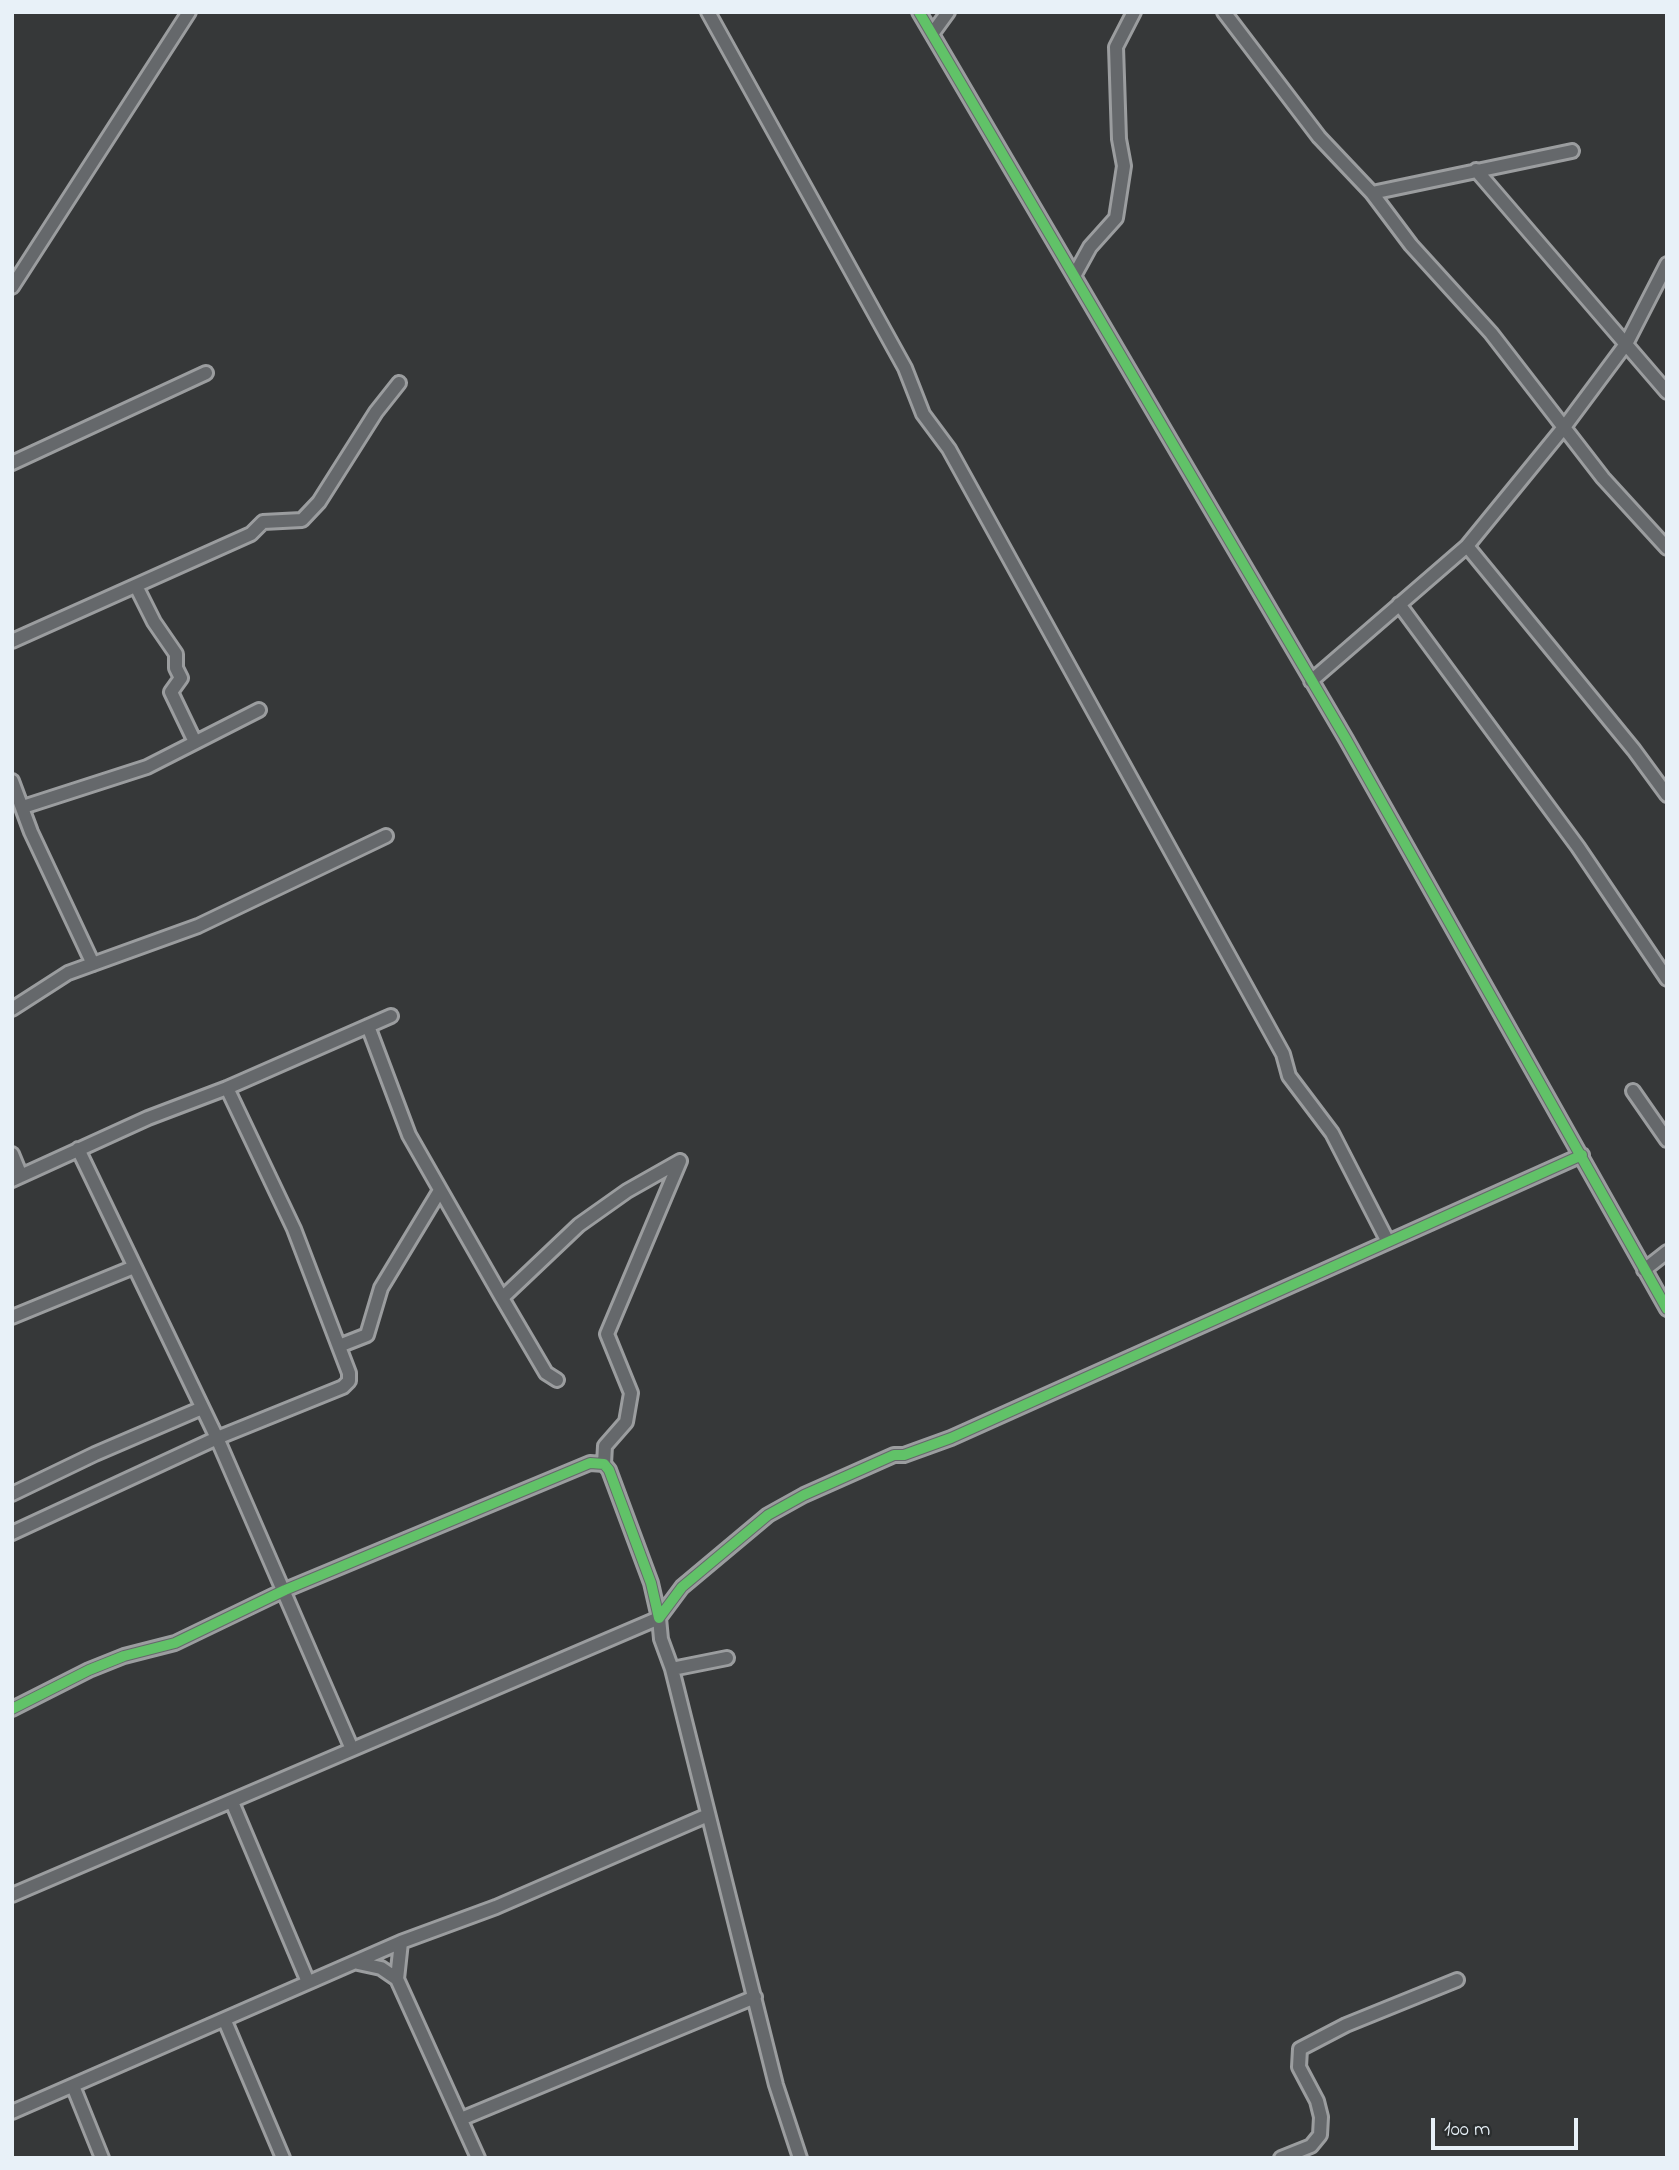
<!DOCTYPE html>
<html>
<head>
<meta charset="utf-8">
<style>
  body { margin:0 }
  #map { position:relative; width:1679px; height:2170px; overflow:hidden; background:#363839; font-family:"Indie Flower",sans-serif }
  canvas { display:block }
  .frame { position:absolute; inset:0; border:14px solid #e8f1f8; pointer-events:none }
  .scale { position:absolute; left:1431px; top:2118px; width:147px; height:32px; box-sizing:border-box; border:4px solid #e8f1f8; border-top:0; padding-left:9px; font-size:21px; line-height:24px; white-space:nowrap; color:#e8f1f8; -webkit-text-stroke:5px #2a2d2e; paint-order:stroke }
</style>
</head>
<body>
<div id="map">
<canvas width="1679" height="2170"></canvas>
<div class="frame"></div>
<div class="scale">100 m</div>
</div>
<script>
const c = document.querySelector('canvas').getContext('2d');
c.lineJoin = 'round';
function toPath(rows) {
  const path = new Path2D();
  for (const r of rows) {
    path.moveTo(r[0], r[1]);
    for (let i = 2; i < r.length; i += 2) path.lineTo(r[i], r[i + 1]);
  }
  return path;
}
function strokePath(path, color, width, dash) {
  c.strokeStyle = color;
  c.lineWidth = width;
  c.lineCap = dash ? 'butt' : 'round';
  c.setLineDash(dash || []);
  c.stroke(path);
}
const minor = toPath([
  [708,12,905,368,923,414,949,449,1283,1054,1289,1076,1332,1133,1388,1242],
  [919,12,1346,739,1667,1309],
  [1224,12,1319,137,1372,193,1411,245,1491,333,1603,478,1667,548],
  [932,34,948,12],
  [1476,170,1667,392],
  [1372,193,1572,151],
  [1074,276,1090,247,1116,218,1124,166,1119,139,1116,47,1134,12],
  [12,287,189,12],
  [12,463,206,373],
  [1467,546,1634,750,1667,795],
  [136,586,154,622,176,654,176,668,181,678,171,692,195,742],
  [1399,604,1578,847,1667,979],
  [12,641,251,534,263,522,302,520,319,502,376,412,399,383],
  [1311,681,1467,546,1565,426,1626,344,1667,264],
  [12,781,31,832,93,964],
  [23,807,147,767,259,710],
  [12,1009,68,973,198,926,386,836],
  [368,1026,409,1135,502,1298,579,1225,627,1191,680,1161],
  [1633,1091,1667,1140],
  [78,1149,217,1438,352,1749],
  [12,1154,21,1176],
  [12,1180,148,1118,227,1088,391,1016],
  [1644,1270,1667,1252],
  [502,1298,546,1373,557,1380],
  [12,1317,134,1267],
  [339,1346,367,1335,381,1288,439,1192],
  [604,1464,605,1446,626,1422,631,1393,607,1334,680,1161],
  [12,1494,95,1454,202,1408],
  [12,1533,217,1438,343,1387,349,1381,349,1373,294,1229,227,1088],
  [672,1669,727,1658],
  [12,1709,89,1670,124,1656,175,1643,285,1590,590,1463,604,1464,609,1470,651,1583,659,1618,682,1587,768,1515,804,1495,894,1455,904,1455,951,1438,1582,1155],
  [232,1802,308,1982],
  [12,1895,659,1618,661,1639,672,1669,776,2085,800,2158],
  [358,1963,381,1968,397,1979,401,1942],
  [397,1979,478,2158],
  [225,2021,283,2158],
  [73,2086,102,2158],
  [12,2112,401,1942,496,1907,708,1815],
  [461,2119,755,1997],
  [1281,2158,1311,2146,1320,2135,1321,2117,1317,2101,1299,2067,1300,2049,1346,2025,1457,1980]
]);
strokePath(minor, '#9b9d9f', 18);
strokePath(minor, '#65686b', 12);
strokePath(toPath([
  [919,12,1346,739,1667,1309],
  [12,1709,89,1670,124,1656,175,1643,285,1590,590,1463,604,1464,609,1470,651,1583,659,1618,682,1587,768,1515,804,1495,894,1455,904,1455,951,1438,1582,1155]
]), '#61c268', 10);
</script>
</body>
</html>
